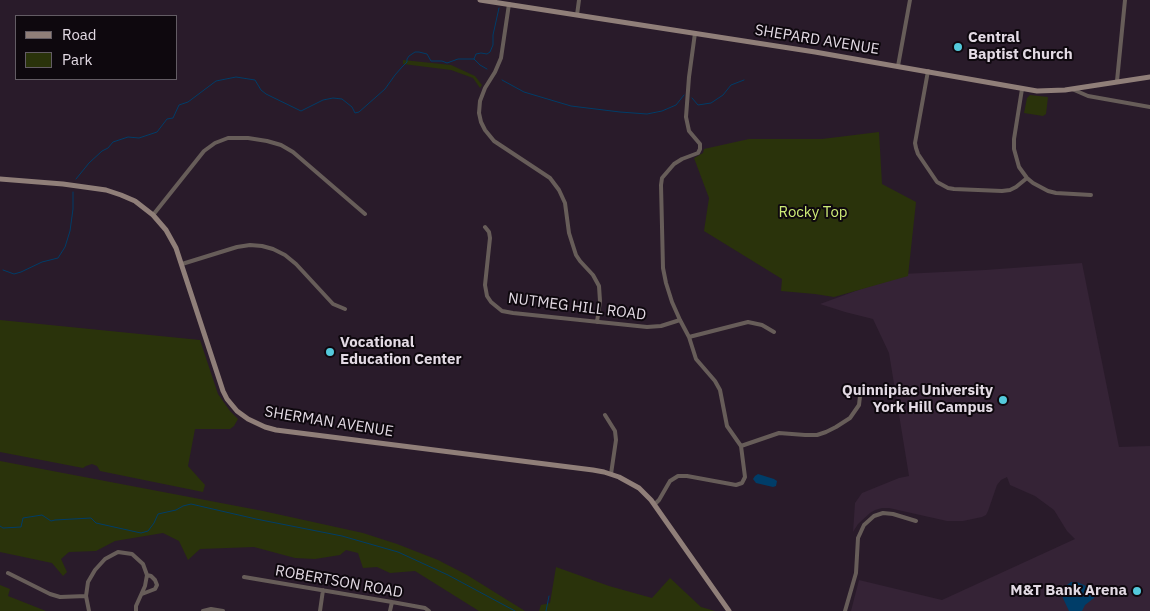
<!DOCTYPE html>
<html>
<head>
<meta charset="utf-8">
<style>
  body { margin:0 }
  #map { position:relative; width:1150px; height:611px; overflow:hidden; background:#291b2a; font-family:"IBM Plex Sans",sans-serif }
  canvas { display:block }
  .legend { position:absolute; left:15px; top:15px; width:162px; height:65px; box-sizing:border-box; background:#0e080e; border:1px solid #635c64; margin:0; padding:6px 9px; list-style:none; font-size:15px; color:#e3dae4 }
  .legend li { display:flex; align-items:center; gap:10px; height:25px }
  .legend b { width:25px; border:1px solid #635c64 }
</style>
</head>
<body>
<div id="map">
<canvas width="1150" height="611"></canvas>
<ul class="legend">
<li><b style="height:6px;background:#907f79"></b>Road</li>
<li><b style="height:14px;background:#2a330b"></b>Park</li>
</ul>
</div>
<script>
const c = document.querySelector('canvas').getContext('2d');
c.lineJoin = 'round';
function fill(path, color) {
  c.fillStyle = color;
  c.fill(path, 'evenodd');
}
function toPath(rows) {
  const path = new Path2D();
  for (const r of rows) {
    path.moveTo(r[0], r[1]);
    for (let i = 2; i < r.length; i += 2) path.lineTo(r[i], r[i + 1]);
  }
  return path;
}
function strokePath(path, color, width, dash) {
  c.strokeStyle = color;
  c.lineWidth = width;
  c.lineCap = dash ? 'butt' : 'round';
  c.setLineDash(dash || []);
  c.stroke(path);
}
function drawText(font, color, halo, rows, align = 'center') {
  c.font = font + ' "IBM Plex Sans",sans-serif';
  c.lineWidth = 4;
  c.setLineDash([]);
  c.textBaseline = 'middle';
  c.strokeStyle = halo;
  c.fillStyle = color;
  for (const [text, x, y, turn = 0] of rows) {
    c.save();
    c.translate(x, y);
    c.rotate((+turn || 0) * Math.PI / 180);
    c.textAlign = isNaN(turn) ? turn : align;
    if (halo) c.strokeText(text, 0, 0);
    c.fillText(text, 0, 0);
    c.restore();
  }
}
fill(toPath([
  [1082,263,1119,447,1150,446,1150,611,851,611,859,580,942,600,1075,539,1067,531,1054,510,1035,496,1010,485,1007,477,1001,480,997,485,988,511,986,515,982,517,963,521,947,521,889,508,882,508,875,510,870,513,858,524,853,532,855,503,862,493,899,478,909,476,889,353,873,319,845,312,820,304,902,274,985,270]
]), '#352336');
fill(toPath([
  [403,60,451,65,475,76,482,85,480,88,473,78,451,70,403,64],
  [1030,95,1048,97,1046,114,1043,116,1024,113,1027,98],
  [879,132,882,184,916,202,908,276,834,297,815,294,781,291,782,279,704,231,709,198,694,158,703,153,704,149,749,139,822,139],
  [0,320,200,340,218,394,230,411,238,419,234,426,230,429,195,429,188,466,205,485,203,492,100,471,97,466,92,464,86,466,83,468,0,452],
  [0,461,263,511,363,533,397,544,438,560,467,575,525,611,479,611,415,571,390,573,377,567,363,568,358,553,346,550,340,555,315,559,295,558,254,547,200,549,188,560,179,541,163,533,115,541,96,551,69,552,61,559,67,572,63,576,52,563,0,552],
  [556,567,609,586,652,598,670,578,701,607,715,611,539,611,541,605,550,603],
  [0,585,10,589,8,596,46,611,0,611]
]), '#2a330b');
fill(toPath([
  [758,474,774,479,777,481,776,486,773,487,756,483,753,479,755,476],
  [1071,582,1077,582,1084,585,1090,589,1095,596,1094,598,1085,605,1082,611,1069,611,1062,596,1063,590,1067,585]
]), '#003d68');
strokePath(toPath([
  [474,59,480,65,487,69],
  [502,80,524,92,571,106,620,112,647,114,662,111,676,105,684,95],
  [692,98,698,105,711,103,723,95,731,85,744,80],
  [76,179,89,163,102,151,108,148,113,142,128,137,139,138,157,132,167,119,173,118,179,105,188,102,216,81,236,77,255,80,261,90,266,94,301,111,323,100,333,98,342,99,352,107,355,113,359,112,385,89,395,75,402,67,407,62,407,59,409,56,415,52,419,52,427,54,431,61,442,61,447,63,458,59,474,59,476,54,481,53,487,54,490,52,493,45,493,35,499,8],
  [3,270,14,274,21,272,42,262,58,258,65,247,70,231,73,209,73,192],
  [0,526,3,528,21,527,23,518,42,515,51,521,55,520,91,518,96,523,141,533,148,531,154,523,158,514,176,510,183,506,191,504,256,519,342,536,398,552,448,575,515,611],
  [546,611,549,596]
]), '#003d68', 1);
strokePath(toPath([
  [509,4,501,58,495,72,485,88,480,101,479,113,481,122,485,130,494,141,550,178,559,190,565,203,569,233,576,255,580,261,593,275,599,286,600,301,597,322],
  [577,15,579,0],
  [898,66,910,0],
  [928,71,915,143,916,148,918,154,937,182,948,188,954,189,1002,191,1010,190,1016,187,1027,178],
  [1117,81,1125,0],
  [1022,89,1014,139,1014,149,1019,167,1027,178,1033,183,1048,191,1056,193,1091,195],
  [1072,89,1088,96,1150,107],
  [153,215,204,151,215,143,228,138,248,138,267,141,281,145,293,152,365,214],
  [485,227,489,232,490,238,485,285,487,296,491,302,502,311,513,313,647,327,661,326,680,320],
  [182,264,237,247,250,245,262,246,273,249,285,255,296,264,333,304,345,309],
  [689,337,748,322,762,325,774,332],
  [605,415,615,431,616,440,611,474],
  [741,446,779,433,805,435,817,435,826,432,836,427,850,418,859,405,860,396],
  [655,504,659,500,670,481,678,476,687,476,736,485,742,483,745,477,741,446,727,426,720,390,715,381,696,359,689,337,680,320,672,302,666,283,663,268,661,185,662,178,674,164,682,159,698,153,700,149,700,144,689,131,686,117,689,77,695,33],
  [8,573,50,594,60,597,86,596],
  [244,577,392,602,425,608,429,611],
  [142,594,155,589,157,585,155,580,151,576,147,575],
  [89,611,86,596,88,582,95,570,105,559,118,552,132,554,143,564,147,575,145,586,136,606,136,611],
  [203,611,211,609,223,611],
  [320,611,323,590],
  [390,611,392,602],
  [845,611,856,573,858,538,864,525,874,516,883,513,893,514,916,521]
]), '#675d59', 4);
strokePath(toPath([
  [480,0,815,52,1037,91,1065,90,1150,77],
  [0,179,63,184,106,190,121,195,135,201,153,215,166,230,176,248,223,391,227,399,237,411,248,419,265,427,276,430,593,470,604,472,619,477,639,488,651,500,729,611]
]), '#907f79', 5);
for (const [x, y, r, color] of [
  [958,47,5,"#54cadc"],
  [330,352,5,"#54cadc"],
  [1003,400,5,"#54cadc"],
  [1137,591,5,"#54cadc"]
]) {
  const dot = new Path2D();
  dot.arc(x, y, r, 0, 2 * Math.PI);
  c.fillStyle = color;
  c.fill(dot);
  strokePath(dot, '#0e080e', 2);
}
drawText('bold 15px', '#e3dae4', '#0e080e', [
  ["Central",968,38],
  ["Baptist Church",968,55],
  ["Vocational",340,343],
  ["Education Center",340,360],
  ["Quinnipiac University",993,391,"right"],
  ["York Hill Campus",993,408,"right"],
  ["M&T Bank Arena",1127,591,"right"]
], 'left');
drawText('15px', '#e3dae4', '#0e080e', [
  ["SHEPARD AVENUE",817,40,9],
  ["NUTMEG HILL ROAD",577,307,7],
  ["SHERMAN AVENUE",329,422,9],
  ["ROBERTSON ROAD",339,582,10]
]);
drawText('15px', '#cdeb76', '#0e080e', [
  ["Rocky Top",813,213]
]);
</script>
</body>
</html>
